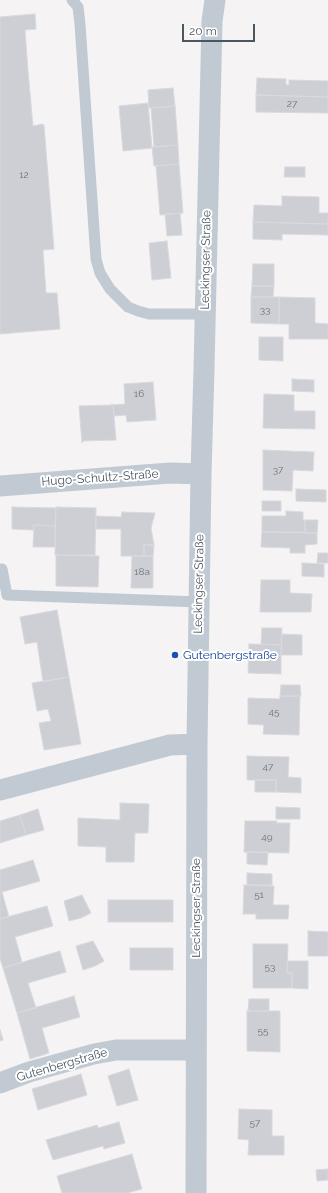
<!DOCTYPE html>
<html>
<head>
<meta charset="utf-8">
<style>
  body { margin:0 }
  #map { position:relative; width:328px; height:1193px; overflow:hidden; background:#f5f3f3; font-family:Raleway,sans-serif }
  canvas { display:block }
  .scale { position:absolute; left:182px; top:24px; width:73px; height:18px; box-sizing:border-box; border:2px solid #4a5661; border-top:0; padding-left:5px; font-size:12px; line-height:14px; white-space:nowrap; color:#4a5661; -webkit-text-stroke:3px #fff; paint-order:stroke }
</style>
</head>
<body>
<div id="map">
<canvas width="328" height="1193"></canvas>
<div class="scale">20 m</div>
</div>
<script>
const c = document.querySelector('canvas').getContext('2d');
c.lineJoin = 'round';
function fill(path, color) {
  c.fillStyle = color;
  c.fill(path, 'evenodd');
}
function toPath(rows) {
  const path = new Path2D();
  for (const r of rows) {
    path.moveTo(r[0], r[1]);
    for (let i = 2; i < r.length; i += 2) path.lineTo(r[i], r[i + 1]);
  }
  return path;
}
function strokePath(path, color, width, dash) {
  c.strokeStyle = color;
  c.lineWidth = width;
  c.lineCap = dash ? 'butt' : 'round';
  c.setLineDash(dash || []);
  c.stroke(path);
}
function drawText(font, color, halo, rows, align = 'center') {
  c.font = font + ' Raleway,sans-serif';
  c.lineWidth = 4;
  c.setLineDash([]);
  c.textBaseline = 'middle';
  c.strokeStyle = halo;
  c.fillStyle = color;
  for (const [text, x, y, turn = 0] of rows) {
    c.save();
    c.translate(x, y);
    c.rotate((+turn || 0) * Math.PI / 180);
    c.textAlign = isNaN(turn) ? turn : align;
    if (halo) c.strokeText(text, 0, 0);
    c.fillText(text, 0, 0);
    c.restore();
  }
}
const building = toPath([
  [35,14,36,29,25,30,28,71,33,126,43,124,44,126,54,249,43,250,46,293,57,293,60,329,0,334,0,17,35,14],
  [257,78,286,79,286,85,289,85,289,80,328,81,328,97,256,95,257,78],
  [173,88,175,106,149,108,148,90,173,88],
  [256,95,328,97,328,113,256,112,256,95],
  [148,103,152,148,123,151,119,106,148,103],
  [175,106,178,145,154,147,151,108,175,106],
  [178,145,179,164,154,166,152,147,178,145],
  [179,164,183,213,160,215,156,166,179,164],
  [285,167,305,167,305,177,284,177,285,167],
  [282,196,319,197,319,213,328,213,328,224,253,222,254,205,282,206,282,196],
  [180,213,182,235,167,236,165,214,180,213],
  [253,222,328,224,328,235,282,234,282,240,253,239,253,222],
  [167,241,171,278,152,280,149,243,167,241],
  [253,264,274,264,274,286,252,286,253,264],
  [252,286,274,286,273,297,251,297,252,286],
  [251,297,279,297,279,324,251,323,251,297],
  [279,297,315,298,315,323,328,324,328,339,289,339,289,324,279,324,279,297],
  [259,337,283,337,283,361,259,360,259,337],
  [292,379,314,380,314,392,292,391,292,379],
  [153,382,156,420,127,422,126,415,114,416,113,405,125,404,124,384,153,382],
  [264,394,294,395,294,411,315,411,315,429,263,428,264,394],
  [112,404,113,405,116,440,83,441,82,443,79,406,112,405,112,404],
  [263,450,314,452,313,471,293,470,292,491,263,490,263,450],
  [296,489,326,490,326,502,296,501,296,489],
  [262,501,281,501,281,511,262,511,262,501],
  [12,507,56,508,55,526,34,525,33,530,12,529,12,507],
  [56,507,96,508,95,555,55,555,56,507],
  [286,511,303,512,303,520,305,520,305,532,262,532,262,516,286,516,286,511],
  [122,512,155,513,151,528,154,545,144,545,144,556,121,556,121,529,96,529,96,516,121,517,122,512],
  [305,520,318,520,317,533,305,533,305,520],
  [34,525,55,526,55,547,33,547,34,525],
  [262,532,317,533,317,544,305,545,305,553,290,553,290,548,261,547,262,532],
  [144,545,154,545,153,556,144,556,144,545],
  [318,553,328,553,328,563,317,563,318,553],
  [56,555,99,556,98,587,56,586,56,555],
  [132,556,153,556,153,588,131,588,132,556],
  [302,563,324,564,324,577,302,576,302,563],
  [261,580,290,580,290,593,312,594,311,612,260,612,261,580],
  [57,610,69,677,43,682,37,642,25,644,20,617,57,610],
  [262,628,282,628,281,645,261,644,262,628],
  [282,634,302,635,302,655,281,655,282,634],
  [249,644,281,645,281,674,248,673,249,644],
  [69,677,81,744,44,750,39,723,51,721,48,709,37,711,32,683,69,677],
  [281,685,300,685,301,696,280,696,281,685],
  [280,696,300,696,299,735,263,734,264,725,248,724,248,698,280,699,280,696],
  [247,756,289,757,288,777,301,778,301,793,276,792,276,780,247,780,247,756],
  [255,780,276,780,276,792,255,792,255,780],
  [120,803,149,804,148,833,135,833,134,862,106,862,106,847,78,846,78,818,120,820,120,803],
  [276,807,300,808,300,819,276,819,276,807],
  [38,809,44,830,26,835,20,815,38,809],
  [20,815,26,835,0,843,0,821,20,815],
  [245,821,277,821,276,823,290,823,289,853,244,852,245,821],
  [247,852,268,852,267,865,247,864,247,852],
  [33,860,40,881,2,892,9,917,0,919,0,870,33,860],
  [247,873,272,874,272,885,247,885,247,873],
  [244,885,274,886,273,905,289,905,288,919,256,919,256,914,243,914,244,885],
  [82,895,91,913,81,918,69,921,64,901,82,895],
  [108,900,173,900,173,922,108,922,108,900],
  [47,906,53,926,15,937,22,962,3,968,0,958,0,919,47,906],
  [308,931,328,932,328,956,308,956,308,931],
  [93,941,104,961,95,966,83,970,76,946,93,941],
  [253,944,288,944,287,973,292,973,292,988,253,988,253,944],
  [130,948,173,948,173,970,130,970,130,948],
  [60,951,66,972,28,983,36,1008,17,1013,3,968,60,951],
  [288,961,308,961,308,989,292,988,292,973,287,973,288,961],
  [74,996,80,1017,42,1028,49,1053,30,1059,17,1013,74,996],
  [249,999,269,999,269,1011,248,1011,249,999],
  [247,1011,280,1011,280,1052,247,1051,247,1011],
  [0,1030,3,1040,0,1041,0,1030],
  [129,1069,138,1100,117,1106,108,1076,129,1069],
  [81,1074,87,1095,38,1110,32,1089,81,1074],
  [239,1109,272,1110,272,1136,284,1136,284,1155,248,1155,249,1140,238,1139,239,1109],
  [119,1122,125,1143,104,1149,103,1146,53,1160,46,1140,97,1125,98,1128,119,1122],
  [132,1154,142,1189,127,1193,62,1193,57,1176,132,1154],
  [328,1169,328,1180,317,1181,316,1170,328,1169]
]);
fill(building, '#cdcfd5');
strokePath(building, '#d7d9de', 1);
strokePath(toPath([
  [72,0,78,7,80,24,96,259,100,273,110,289,128,307,138,311,149,314,205,314],
  [2,569,7,595,200,602]
]), '#c1cad2', 11);
strokePath(toPath([
  [0,486,170,473,201,474],
  [0,790,170,745,197,744],
  [0,1083,29,1072,94,1054,116,1050,196,1050],
  [196,1193,197,744,201,474,204,369,212,21,215,0]
]), '#c1cad2', 21);
for (const [x, y, r, color] of [
  [175,655,4,"#1a4fb4"]
]) {
  const dot = new Path2D();
  dot.arc(x, y, r, 0, 2 * Math.PI);
  c.fillStyle = color;
  c.fill(dot);
  strokePath(dot, '#fff', 1.5);
}
drawText('10px', '#6b747e', null, [
  ["27",292,104],
  ["12",24,175],
  ["33",265,310],
  ["16",139,394],
  ["37",278,470],
  ["18a",142,572],
  ["45",274,712],
  ["47",268,767],
  ["49",267,837],
  ["51",259,895],
  ["53",270,967],
  ["55",263,1031],
  ["57",255,1123]
]);
drawText('12px', '#4a5661', '#fff', [
  ["Leckingser Straße",206,260,-89],
  ["Hugo-Schultz-Straße",100,478,-4],
  ["Leckingser Straße",199,584,-89],
  ["Leckingser Straße",196,908,-90],
  ["Gutenbergstraße",62,1065,-16]
]);
drawText('12px', '#164399', '#fff', [
  ["Gutenbergstraße",183,655]
], 'left');
</script>
</body>
</html>
